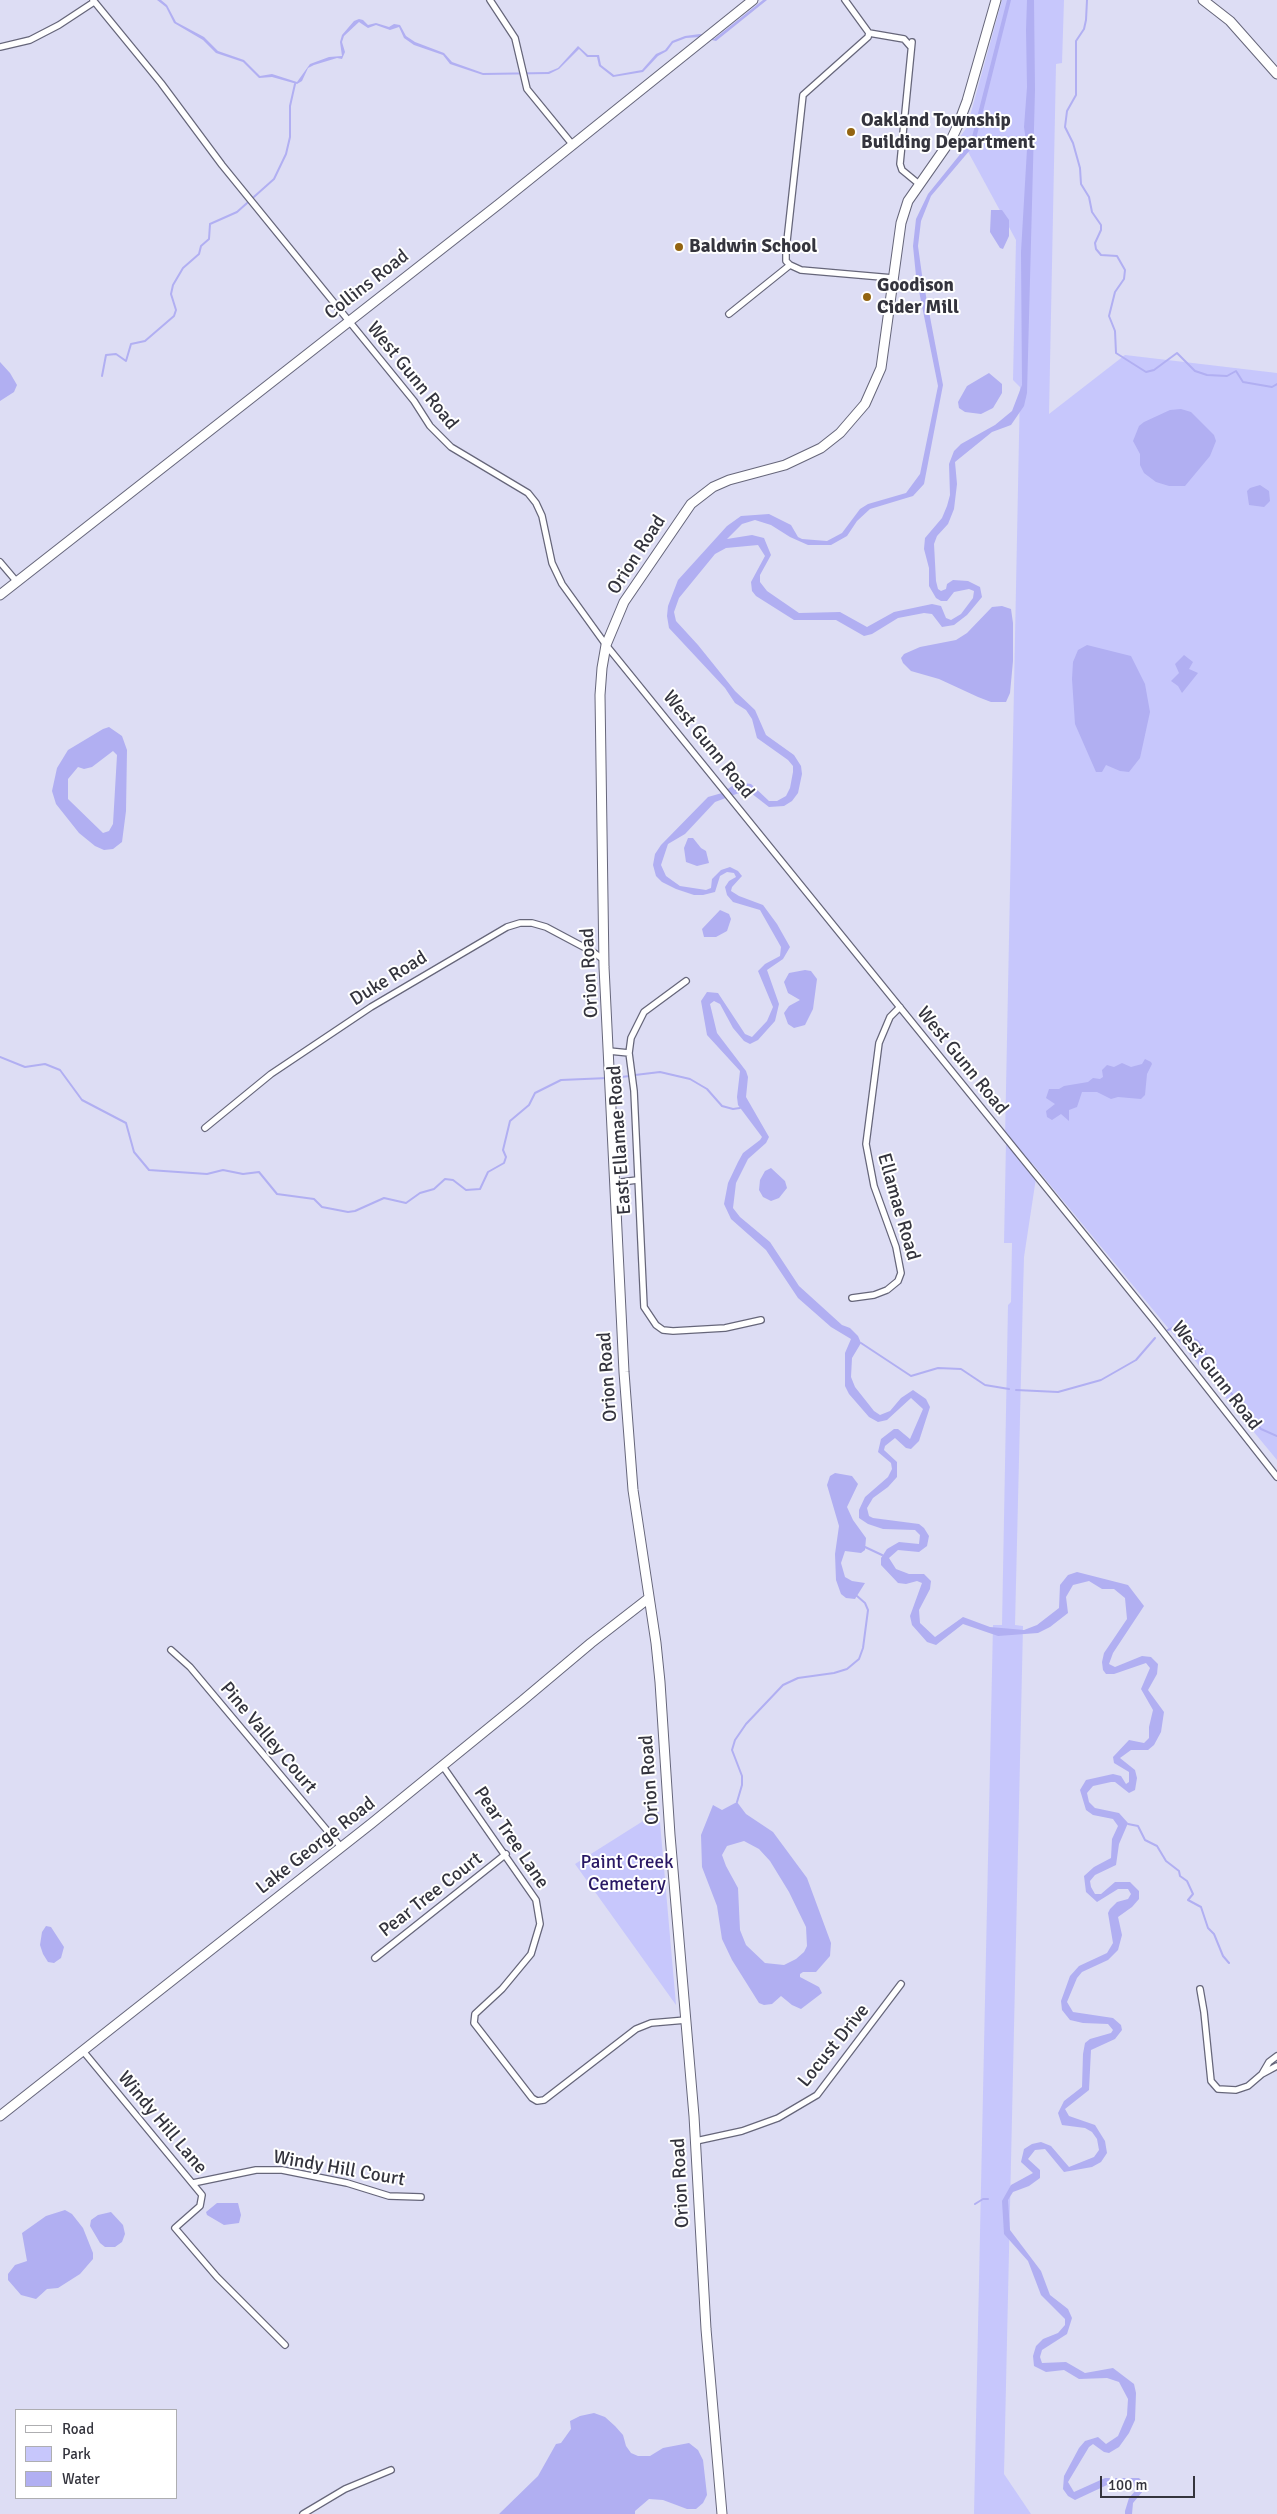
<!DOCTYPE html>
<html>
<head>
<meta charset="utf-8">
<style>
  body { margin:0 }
  #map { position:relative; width:1277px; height:2514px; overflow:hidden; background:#ddddf4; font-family:Signika,sans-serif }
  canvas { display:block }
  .legend { position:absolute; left:15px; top:2409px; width:162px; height:90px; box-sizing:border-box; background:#fff; border:1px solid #aeaeb1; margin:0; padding:6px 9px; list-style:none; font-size:15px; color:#34343d }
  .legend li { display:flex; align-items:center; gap:10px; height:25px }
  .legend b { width:25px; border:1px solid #aeaeb1 }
  .scale { position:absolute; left:1100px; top:2476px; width:95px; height:22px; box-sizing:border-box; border:2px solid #34343d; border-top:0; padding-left:6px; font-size:15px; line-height:18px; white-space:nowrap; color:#34343d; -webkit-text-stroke:4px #fff; paint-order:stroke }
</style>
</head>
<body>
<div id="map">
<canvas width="1277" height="2514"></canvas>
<ul class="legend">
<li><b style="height:6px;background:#fff"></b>Road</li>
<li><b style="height:14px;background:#c7c7fc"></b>Park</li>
<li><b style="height:14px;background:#b1aff2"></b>Water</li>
</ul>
<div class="scale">100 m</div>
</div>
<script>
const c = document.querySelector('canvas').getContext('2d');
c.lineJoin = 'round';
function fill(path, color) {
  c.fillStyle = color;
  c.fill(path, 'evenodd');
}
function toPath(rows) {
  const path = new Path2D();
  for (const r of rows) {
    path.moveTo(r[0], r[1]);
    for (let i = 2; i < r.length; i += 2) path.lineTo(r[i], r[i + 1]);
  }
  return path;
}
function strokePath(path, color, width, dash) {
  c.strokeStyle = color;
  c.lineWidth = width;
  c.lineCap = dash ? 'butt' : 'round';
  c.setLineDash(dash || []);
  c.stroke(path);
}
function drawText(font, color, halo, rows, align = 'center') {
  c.font = font + ' Signika,sans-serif';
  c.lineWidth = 4;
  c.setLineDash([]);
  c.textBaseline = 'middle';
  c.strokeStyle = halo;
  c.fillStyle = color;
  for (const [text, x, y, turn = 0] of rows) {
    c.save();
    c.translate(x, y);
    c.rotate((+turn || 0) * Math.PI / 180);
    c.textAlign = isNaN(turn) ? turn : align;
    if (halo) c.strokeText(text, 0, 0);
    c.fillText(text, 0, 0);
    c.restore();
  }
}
fill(toPath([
  [1002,0,1064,0,1062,63,1056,64,1049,414,1125,355,1277,373,1277,1460,1032,1163,1032,1173,1036,1178,1024,1257,1023,1293,1015,1625,1023,1626,1004,2474,1031,2514,974,2514,993,1625,1002,1625,1008,1305,1011,1302,1012,1243,1004,1243,1006,1142,1005,1139,1020,387,1013,380,1016,240,960,137,967,127],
  [659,1811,676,2005,575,1864]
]), '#c7c7fc');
fill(toPath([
  [157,0,161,0,167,5,176,22,204,37,218,51,244,60,260,76,272,74,297,82,310,64,329,57,342,56,340,42,342,35,354,21,359,19,363,20,368,25,376,23,389,27,394,24,400,25,406,36,415,42,444,53,452,62,483,73,548,72,558,68,578,46,588,55,599,55,601,65,614,75,642,70,656,54,665,50,672,41,685,36,700,34,714,39,763,0,767,0,716,41,700,37,686,38,673,43,667,51,658,56,643,72,613,77,599,66,597,57,587,57,579,49,559,69,549,74,483,75,450,64,443,55,414,45,404,38,399,27,390,30,376,25,368,28,359,22,344,36,342,42,345,52,342,59,337,58,314,65,308,68,302,81,297,84,272,77,259,78,243,62,216,53,203,40,174,23,166,7],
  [1007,0,1011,0,976,139,970,150,931,196,921,221,918,246,922,275,943,385,924,484,913,496,870,509,857,521,847,536,831,545,808,545,790,537,771,525,755,520,742,524,727,539,752,535,764,538,771,555,760,575,760,582,767,591,799,613,840,612,867,627,894,612,932,604,941,606,946,618,951,620,961,614,973,598,974,591,969,589,954,592,947,601,941,601,936,598,929,586,929,568,924,549,925,538,942,518,947,506,950,495,949,464,954,451,961,444,995,425,1012,411,1022,385,1021,252,1027,149,1024,127,1027,87,1026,30,1027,0,1034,0,1035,90,1027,393,1024,406,1011,425,992,432,955,462,957,484,954,509,948,524,937,536,934,544,936,581,938,589,941,591,946,589,947,584,953,580,968,581,980,587,982,597,967,615,954,625,942,627,932,614,924,613,898,618,872,634,864,636,836,620,794,620,756,596,752,591,751,582,765,556,758,545,726,548,715,554,679,598,674,612,676,621,698,645,735,691,755,710,766,735,794,755,801,766,802,774,798,793,792,801,784,806,769,807,747,790,715,802,685,834,668,844,661,865,666,876,680,886,706,890,711,888,712,879,721,870,730,867,738,871,742,876,732,887,731,891,739,896,763,905,777,924,790,947,783,959,767,970,779,1004,775,1021,758,1040,750,1044,744,1041,733,1028,720,1004,714,1001,710,1004,717,1033,746,1071,748,1077,746,1097,769,1137,766,1143,748,1159,736,1183,733,1208,740,1217,770,1242,799,1286,842,1325,850,1328,858,1336,861,1343,852,1358,851,1377,855,1387,874,1411,880,1415,890,1411,901,1398,913,1390,926,1399,930,1407,919,1441,911,1449,906,1448,895,1438,885,1446,884,1450,897,1462,897,1477,888,1487,873,1498,867,1508,869,1516,873,1518,919,1524,924,1528,929,1536,927,1546,919,1552,898,1550,889,1558,896,1569,909,1574,924,1574,931,1581,930,1589,919,1610,920,1623,935,1637,963,1617,990,1627,1024,1630,1037,1625,1059,1608,1060,1585,1068,1575,1077,1572,1128,1585,1144,1606,1113,1653,1109,1664,1115,1667,1142,1656,1151,1657,1158,1664,1157,1674,1148,1690,1164,1712,1161,1732,1154,1745,1148,1750,1131,1750,1120,1758,1135,1770,1137,1778,1135,1790,1129,1793,1115,1782,1111,1782,1093,1786,1087,1793,1089,1802,1095,1808,1119,1813,1128,1823,1119,1844,1116,1865,1095,1875,1090,1881,1091,1887,1095,1894,1101,1894,1115,1882,1130,1882,1139,1891,1139,1899,1132,1907,1118,1917,1122,1935,1118,1950,1108,1960,1082,1972,1077,1978,1067,2002,1073,2012,1113,2018,1121,2025,1122,2030,1115,2039,1091,2050,1089,2090,1065,2109,1069,2116,1095,2125,1105,2141,1107,2153,1101,2162,1092,2167,1064,2172,1045,2149,1035,2150,1028,2159,1040,2170,1040,2178,1029,2186,1013,2192,1008,2200,1010,2230,1041,2271,1050,2295,1068,2309,1072,2318,1067,2334,1042,2350,1040,2357,1042,2363,1066,2362,1085,2373,1113,2368,1134,2384,1136,2393,1135,2420,1129,2433,1119,2447,1109,2453,1104,2452,1093,2444,1089,2447,1068,2482,1074,2492,1105,2478,1139,2478,1145,2484,1143,2491,1133,2503,1132,2514,1125,2514,1125,2511,1129,2498,1136,2490,1133,2484,1120,2486,1107,2485,1075,2500,1068,2496,1063,2489,1064,2476,1079,2448,1085,2441,1098,2437,1106,2444,1118,2436,1127,2415,1128,2399,1119,2382,1107,2378,1079,2379,1064,2370,1046,2372,1034,2366,1033,2356,1036,2346,1043,2339,1058,2333,1065,2325,1065,2319,1041,2295,1028,2261,1004,2234,1002,2201,1011,2185,1033,2173,1021,2162,1024,2149,1032,2144,1041,2142,1051,2146,1069,2167,1094,2157,1099,2150,1097,2139,1092,2132,1085,2128,1062,2125,1058,2113,1064,2101,1082,2087,1083,2054,1085,2043,1090,2039,1111,2033,1113,2030,1108,2024,1083,2023,1070,2020,1062,2010,1061,2001,1070,1976,1079,1966,1107,1953,1113,1943,1108,1913,1110,1909,1117,1902,1128,1899,1131,1894,1128,1889,1118,1889,1097,1902,1086,1892,1084,1876,1094,1867,1111,1858,1112,1839,1118,1826,1113,1819,1093,1815,1086,1810,1080,1790,1086,1780,1113,1774,1121,1776,1126,1784,1129,1782,1129,1772,1114,1763,1113,1757,1129,1740,1144,1743,1149,1738,1149,1727,1153,1710,1141,1689,1150,1668,1146,1663,1114,1674,1106,1674,1103,1670,1102,1662,1104,1653,1127,1619,1125,1598,1114,1589,1102,1589,1089,1581,1073,1585,1066,1597,1068,1613,1050,1627,1038,1633,998,1636,963,1624,936,1645,927,1642,912,1625,910,1616,922,1583,917,1581,906,1584,898,1583,881,1565,881,1558,887,1549,899,1542,919,1544,920,1535,915,1530,883,1529,868,1524,859,1518,859,1510,865,1497,888,1477,892,1469,891,1463,878,1452,881,1439,894,1429,898,1429,910,1439,923,1409,911,1398,887,1420,878,1422,869,1417,849,1394,845,1386,845,1353,851,1339,831,1327,798,1298,766,1250,731,1219,724,1204,728,1183,738,1162,743,1153,760,1140,762,1137,738,1105,737,1097,740,1071,707,1035,701,1001,707,992,718,993,745,1034,752,1037,767,1021,773,1007,758,971,765,964,780,956,781,947,760,910,733,902,727,895,725,887,729,881,736,877,734,873,727,872,720,876,715,892,703,895,694,895,676,889,662,882,656,876,653,865,655,854,661,845,708,797,722,793,735,784,744,783,751,784,769,801,777,801,786,796,790,788,793,772,793,766,788,760,757,738,752,719,746,710,735,703,725,688,669,628,667,616,668,606,678,580,727,526,741,516,769,514,791,525,798,537,802,539,827,541,842,533,860,509,868,504,906,493,920,474,938,386,916,276,913,246,916,219,928,194,966,147,972,137],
  [991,210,1002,210,1009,220,1009,236,1003,249,1000,248,990,232],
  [0,362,10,373,17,385,14,392,0,401],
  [989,373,1002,384,1002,393,993,408,981,414,965,412,959,408,958,402,967,386],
  [1181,409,1191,412,1214,435,1216,441,1210,456,1185,486,1169,486,1156,482,1144,473,1140,465,1140,454,1133,441,1139,426,1144,422,1170,410],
  [1260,485,1269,491,1270,501,1264,507,1249,505,1247,491,1250,488],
  [1002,606,1011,609,1013,623,1013,661,1010,693,1006,702,991,702,978,697,939,679,911,671,903,663,901,658,904,654,920,647,956,640,967,633,992,607],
  [1087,645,1131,656,1145,684,1150,712,1140,758,1129,772,1120,771,1106,765,1102,772,1096,772,1075,724,1072,679,1073,662,1078,650],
  [1184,655,1193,662,1189,669,1198,673,1182,693,1178,686,1171,681,1179,673,1175,664],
  [109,727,122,736,127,750,126,811,122,842,113,849,104,850,95,846,79,833,56,804,52,791,57,768,68,750,103,729],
  [113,751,117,755,113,824,109,831,103,833,68,799,68,779,78,767,84,769,92,767],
  [688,838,693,838,701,848,706,851,709,863,697,866,686,862,684,848],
  [720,910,729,914,731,919,727,931,716,937,704,937,702,929],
  [805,970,811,971,817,979,813,1009,805,1025,794,1028,788,1024,784,1013,789,1006,800,1000,788,993,784,982,789,973],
  [1145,1059,1151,1062,1152,1064,1147,1074,1145,1095,1141,1099,1118,1097,1111,1099,1097,1092,1082,1092,1077,1107,1069,1110,1069,1121,1061,1114,1052,1120,1047,1117,1046,1111,1055,1104,1046,1098,1049,1089,1059,1089,1064,1086,1088,1082,1093,1078,1100,1079,1103,1077,1102,1070,1107,1065,1114,1067,1122,1063,1131,1067,1142,1064],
  [771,1168,785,1181,787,1188,779,1198,771,1201,763,1197,759,1190,760,1180,765,1171],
  [835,1473,852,1476,858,1484,847,1507,853,1520,866,1538,865,1550,861,1553,845,1551,841,1563,845,1577,852,1581,865,1583,855,1599,846,1598,841,1594,836,1580,835,1554,839,1526,827,1485,830,1476],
  [737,1802,746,1814,773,1832,807,1878,831,1943,830,1956,816,1972,803,1972,800,1974,800,1977,819,1987,822,1993,801,2009,792,2005,781,1996,772,2004,764,2005,759,2003,732,1960,722,1939,717,1906,702,1867,701,1835,713,1805,722,1810],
  [744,1841,759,1849,770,1861,789,1892,806,1927,807,1946,804,1952,796,1959,784,1965,765,1963,746,1945,740,1930,738,1888,726,1866,722,1855,727,1846],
  [46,1926,51,1927,64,1947,61,1958,54,1963,48,1962,43,1954,40,1945,42,1932],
  [217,2203,238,2203,241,2215,239,2223,224,2225,207,2215,206,2212],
  [65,2210,72,2214,83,2228,93,2253,93,2259,80,2274,58,2288,47,2289,36,2299,21,2295,8,2280,8,2274,15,2265,27,2261,22,2233,46,2216],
  [111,2212,123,2225,125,2234,122,2242,115,2247,105,2247,100,2243,90,2226,91,2220,98,2215],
  [594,2413,605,2417,615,2426,623,2435,626,2446,631,2453,638,2456,650,2456,663,2448,689,2443,698,2450,703,2460,707,2495,703,2503,696,2509,687,2509,663,2500,649,2499,635,2511,635,2514,499,2514,538,2476,556,2444,561,2443,571,2429,570,2421,580,2416]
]), '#b1aff2');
strokePath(toPath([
  [1087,0,1086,20,1084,29,1076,41,1076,95,1067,111,1065,127,1073,143,1080,168,1081,184,1089,197,1092,212,1101,225,1101,230,1095,243,1096,249,1101,255,1117,256,1125,270,1124,279,1115,292,1109,316,1115,331,1116,353,1146,372,1154,370,1177,353,1195,371,1207,375,1227,376,1236,371,1243,382,1272,387,1277,384],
  [102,376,106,355,116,354,126,361,131,344,145,341,174,316,176,310,171,294,173,285,183,268,199,254,201,246,209,239,210,224,237,212,274,179,286,154,290,137,290,106,295,84],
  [0,1057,25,1067,45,1064,60,1070,82,1100,126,1123,134,1152,149,1170,207,1174,223,1170,243,1174,259,1172,277,1194,314,1199,322,1207,348,1212,355,1211,384,1198,406,1203,420,1193,434,1189,445,1179,453,1180,466,1190,480,1189,488,1172,504,1163,506,1157,503,1150,510,1121,529,1105,535,1093,561,1080,608,1078],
  [635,1075,660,1072,690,1079,707,1089,722,1106,733,1109,740,1108],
  [612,1078,630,1076],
  [1168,1330,1174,1327,1198,1341,1225,1385],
  [861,1343,911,1376,938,1368,961,1369,985,1385,1009,1389],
  [1016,1390,1058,1392,1101,1380,1136,1360,1155,1338],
  [1231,1393,1261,1429,1277,1436],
  [865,1547,882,1555],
  [737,1802,742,1785,742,1776,732,1750,735,1740,746,1724,783,1685,798,1678,834,1673,847,1669,859,1659,863,1648,868,1610,865,1603,857,1596],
  [1128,1824,1138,1826,1145,1840,1157,1846,1166,1861,1179,1871,1180,1876,1187,1881,1193,1894,1188,1900,1201,1907,1208,1928,1214,1934,1223,1956,1229,1963],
  [975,2204,983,2199,988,2199]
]), '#b1aff2', 2);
const street = toPath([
  [93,0,161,83,222,165,414,401,430,426,451,447,528,493,536,503,542,516,552,563,562,584,606,645,1156,1323,1277,1477],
  [490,0,515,38,527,89,572,144],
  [845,0,869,33],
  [869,33,904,39,911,47],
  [912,42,900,164,902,170,919,184],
  [0,47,30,40,59,25,94,2],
  [790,265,786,261,786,250,803,95,868,37,869,33],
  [790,265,801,270,893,278],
  [729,314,790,265],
  [0,562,17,582],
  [686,981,644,1012,631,1038,629,1053,634,1091,644,1307,656,1325,663,1330,673,1331,725,1328,761,1320],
  [609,1051,629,1053],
  [205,1128,271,1074,371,1007,507,927,520,923,532,923,546,927,593,952,604,960],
  [614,1183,637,1180],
  [852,1298,874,1295,887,1290,898,1281,901,1273,896,1247,874,1186,866,1144,879,1043,890,1017,900,1007],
  [171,1650,190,1667,341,1847],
  [442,1765,536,1900,540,1924,531,1954,502,1989,475,2014,474,2023,532,2098,537,2101,544,2100,636,2029,651,2023,686,2020],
  [375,1958,506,1854],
  [1200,1989,1204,2012,1211,2081,1218,2089,1236,2090,1248,2086,1262,2074],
  [83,2051,202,2195,200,2206,175,2228,217,2277,285,2345],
  [1277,2056,1269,2062,1262,2074,1277,2066],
  [696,2141,742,2131,778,2118,817,2095,901,1984],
  [193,2183,256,2170,282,2170,347,2183,389,2196,421,2197],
  [303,2514,345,2489,391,2470]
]);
const secondary = toPath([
  [1203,0,1230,21,1277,74],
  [0,595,499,204,753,0],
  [0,2116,372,1823,522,1701,591,1643,649,1598],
  [722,2514,706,2329,694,2116,670,1835,660,1682,656,1643,633,1490,624,1372,604,967,600,695,602,668,606,645,624,602,691,504,713,487,729,480,785,465,821,448,840,433,865,404,881,368,901,223,908,201,952,138,958,125,967,101,996,0]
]);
strokePath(street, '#66667a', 8);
strokePath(secondary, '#66667a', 11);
strokePath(street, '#fff', 5.5);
strokePath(secondary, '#fff', 9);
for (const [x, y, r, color] of [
  [851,132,5,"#936411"],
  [679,247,5,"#936411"],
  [867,297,5,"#936411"]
]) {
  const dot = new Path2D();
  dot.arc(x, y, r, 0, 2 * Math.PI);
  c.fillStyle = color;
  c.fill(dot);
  strokePath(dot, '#fff', 2);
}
drawText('bold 19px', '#34343d', '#fff', [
  ["Oakland Township",861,121],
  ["Building Department",861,143],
  ["Baldwin School",689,247],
  ["Goodison",877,286],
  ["Cider Mill",877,308]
], 'left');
drawText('19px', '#34343d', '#fff', [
  ["Collins Road",367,285,-38],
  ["West Gunn Road",412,376,51],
  ["Orion Road",637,555,-57],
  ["West Gunn Road",708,745,51],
  ["Orion Road",590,973,-93],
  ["Duke Road",389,979,-32],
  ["West Gunn Road",962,1061,51],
  ["East Ellamae Road",620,1140,-94],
  ["Ellamae Road",898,1207,74],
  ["West Gunn Road",1216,1376,52],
  ["Orion Road",608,1377,-94],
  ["Pine Valley Court",268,1738,50],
  ["Orion Road",650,1780,-94],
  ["Pear Tree Lane",511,1838,56],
  ["Lake George Road",316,1846,-38],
  ["Pear Tree Court",431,1895,-38],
  ["Locust Drive",834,2046,-51],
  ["Windy Hill Lane",162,2123,50],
  ["Windy Hill Court",339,2169,10],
  ["Orion Road",681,2183,-93]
]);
drawText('19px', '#291864', '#fff', [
  ["Paint Creek",627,1863],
  ["Cemetery",627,1885]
]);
</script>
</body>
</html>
